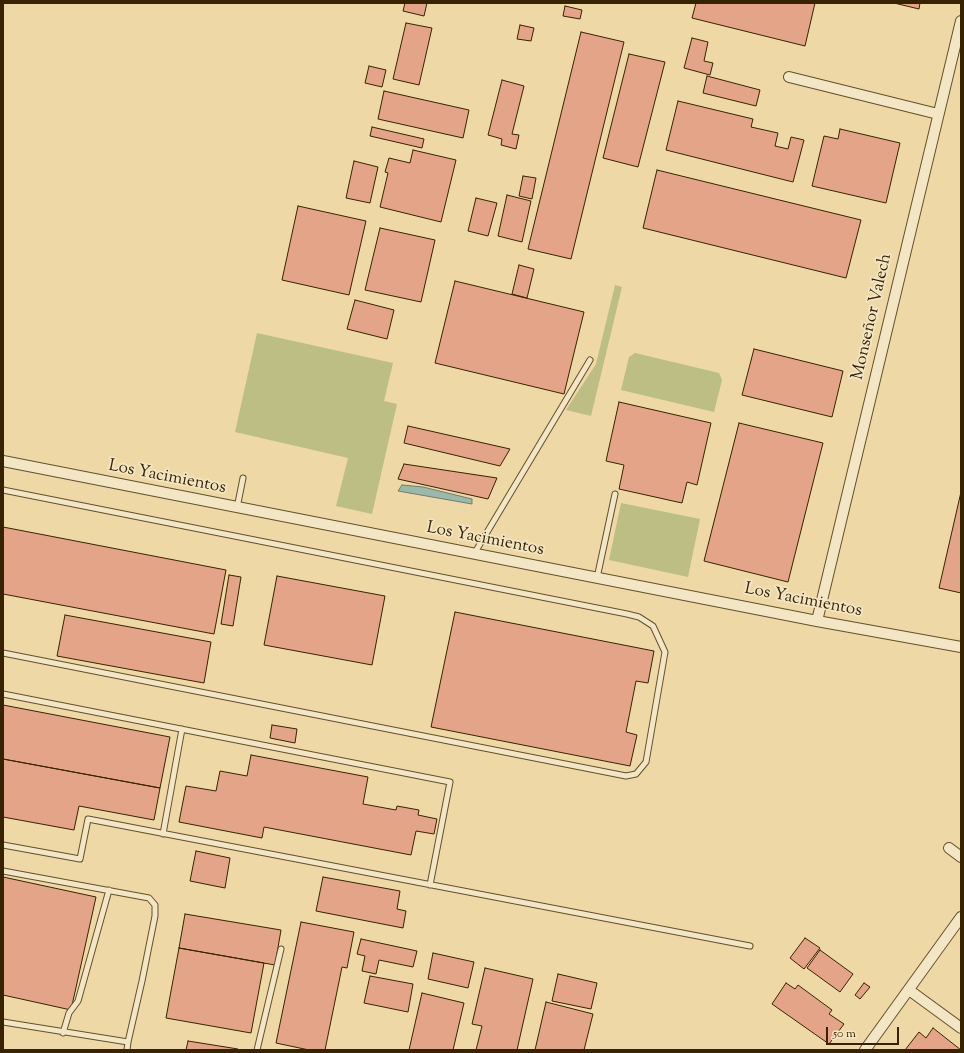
<!DOCTYPE html>
<html>
<head>
<meta charset="utf-8">
<style>
  body { margin:0 }
  #map { position:relative; width:964px; height:1053px; overflow:hidden; background:#edd8a6; font-family:"Sorts Mill Goudy",serif }
  canvas { display:block }
  .frame { position:absolute; inset:0; border:4px solid #372302; pointer-events:none }
  .scale { position:absolute; left:826px; top:1027px; width:73px; height:18px; box-sizing:border-box; border:2px solid #372302; border-top:0; padding-left:5px; font-size:12px; line-height:14px; white-space:nowrap; color:#372302; -webkit-text-stroke:3px #f3e6c5; paint-order:stroke }
</style>
</head>
<body>
<div id="map">
<canvas width="964" height="1053"></canvas>
<div class="frame"></div>
<div class="scale">50 m</div>
</div>
<script>
const c = document.querySelector('canvas').getContext('2d');
c.lineJoin = 'round';
function fill(path, color) {
  c.fillStyle = color;
  c.fill(path, 'evenodd');
}
function toPath(rows) {
  const path = new Path2D();
  for (const r of rows) {
    path.moveTo(r[0], r[1]);
    for (let i = 2; i < r.length; i += 2) path.lineTo(r[i], r[i + 1]);
  }
  return path;
}
function strokePath(path, color, width, dash) {
  c.strokeStyle = color;
  c.lineWidth = width;
  c.lineCap = dash ? 'butt' : 'round';
  c.setLineDash(dash || []);
  c.stroke(path);
}
function drawText(font, color, halo, rows, align = 'center') {
  c.font = font + ' "Sorts Mill Goudy",serif';
  c.lineWidth = 3.5;
  c.setLineDash([]);
  c.textBaseline = 'middle';
  c.strokeStyle = halo;
  c.fillStyle = color;
  for (const [text, x, y, turn = 0] of rows) {
    c.save();
    c.translate(x, y);
    c.rotate((+turn || 0) * Math.PI / 180);
    c.textAlign = isNaN(turn) ? turn : align;
    if (halo) c.strokeText(text, 0, 0);
    c.fillText(text, 0, 0);
    c.restore();
  }
}
fill(toPath([
  [615,285,622,287,591,416,566,410,596,364],
  [257,333,393,363,384,401,397,404,372,514,336,506,348,458,235,432],
  [635,353,719,373,722,380,714,412,621,390,629,357],
  [621,503,700,519,688,577,609,560]
]), '#bcbe84');
const water = toPath([
  [402,485,423,487,472,499,472,504,398,491,402,485]
]);
fill(water, '#9ab9ad');
strokePath(water, '#727d69', 1);
const building = toPath([
  [405,3,427,3,424,16,403,11,405,3],
  [696,3,815,3,805,46,692,18,696,3],
  [894,3,920,3,919,9,894,3],
  [565,6,582,10,580,19,563,16,565,6],
  [406,23,432,28,419,85,393,79,406,23],
  [520,25,534,28,531,41,517,39,520,25],
  [581,32,624,42,571,259,528,249,581,32],
  [692,38,708,42,704,61,713,63,710,75,684,68,692,38],
  [629,54,665,62,638,167,603,158,629,54],
  [369,66,386,70,382,87,365,83,369,66],
  [707,76,760,90,756,106,703,93,707,76],
  [502,80,524,86,512,134,519,135,516,149,501,145,502,139,488,135,502,80],
  [384,91,469,110,463,138,378,119,384,91],
  [678,101,753,119,751,127,778,133,775,146,788,149,791,137,804,140,793,182,666,150,678,101],
  [372,127,424,139,422,148,370,136,372,127],
  [840,129,900,143,886,203,812,186,824,136,838,139,840,129],
  [413,150,456,160,441,222,380,207,388,173,385,172,389,158,410,163,413,150],
  [354,161,378,167,370,203,346,198,354,161],
  [657,170,861,220,846,278,643,228,657,170],
  [523,176,536,178,532,199,519,196,523,176],
  [507,195,531,201,522,242,498,236,507,195],
  [476,198,497,203,488,236,468,231,476,198],
  [298,206,366,221,349,295,282,280,298,206],
  [380,228,435,240,421,302,365,290,380,228],
  [519,265,534,269,527,298,512,294,519,265],
  [455,281,584,312,564,394,435,363,455,281],
  [355,300,394,310,387,339,347,329,355,300],
  [754,349,843,371,832,417,742,395,754,349],
  [619,402,711,423,697,485,687,482,682,503,619,489,624,465,606,461,619,402],
  [739,423,823,443,788,582,704,561,739,423],
  [408,426,510,449,500,466,404,443,408,426],
  [404,464,497,478,488,499,398,479,404,464],
  [961,492,961,593,939,588,961,492],
  [3,527,226,570,214,634,3,594,3,527],
  [229,575,241,577,233,626,221,624,229,575],
  [277,576,385,596,372,665,264,645,277,576],
  [455,612,654,651,648,683,636,681,626,732,637,735,630,766,431,727,455,612],
  [65,615,211,642,204,683,57,656,65,615],
  [3,705,170,737,160,788,3,759,3,705],
  [272,725,297,729,295,743,270,738,272,725],
  [251,755,368,777,363,804,396,810,397,806,419,810,418,815,437,819,434,834,416,831,411,855,264,827,262,838,179,822,186,786,216,791,220,771,247,776,251,755],
  [3,759,160,788,154,820,79,806,74,830,3,817,3,759],
  [196,851,230,858,225,888,190,881,196,851],
  [3,877,96,897,71,1010,3,995,3,877],
  [323,877,400,891,397,909,406,911,403,928,316,911,323,877],
  [185,914,281,930,275,965,179,948,185,914],
  [301,922,354,932,347,968,342,967,325,1050,309,1050,276,1043,301,922],
  [805,938,820,948,804,969,790,958,805,938],
  [361,939,417,951,413,967,379,960,376,974,362,971,365,956,357,954,361,939],
  [179,948,264,963,251,1033,166,1018,179,948],
  [820,950,853,974,840,992,807,968,820,950],
  [433,953,474,962,468,988,428,979,433,953],
  [485,968,533,979,517,1050,476,1050,482,1026,472,1024,485,968],
  [558,974,597,983,591,1009,552,1001,558,974],
  [370,976,413,984,408,1012,364,1003,370,976],
  [786,983,795,989,798,985,832,1010,829,1014,844,1024,829,1044,772,1004,786,983],
  [864,983,870,987,860,999,855,995,864,983],
  [422,993,464,1003,453,1050,409,1050,422,993],
  [546,1002,593,1014,584,1050,535,1050,546,1002],
  [933,1028,961,1050,905,1050,919,1032,926,1038,933,1028],
  [188,1041,238,1049,237,1050,186,1050,188,1041]
]);
fill(building, '#e3a487');
strokePath(building, '#372302', 1);
const lane = toPath([
  [3,490,627,614,639,617,653,626,665,652,646,762,636,774,626,776,3,653],
  [237,508,243,478],
  [474,554,590,360],
  [597,578,615,494],
  [3,694,450,782,430,885],
  [163,834,182,729],
  [3,845,80,859,88,819,750,946],
  [3,871,149,898,155,905,155,916,142,981,128,1042,3,1022],
  [63,1033,69,1013,78,1001,109,890],
  [127,1050,128,1042],
  [257,1050,281,949]
]);
const street = toPath([
  [789,77,938,114],
  [3,461,817,621,961,647],
  [817,621,961,21],
  [949,848,961,857],
  [909,990,961,1028],
  [865,1050,961,917]
]);
strokePath(lane, '#64502b', 7);
strokePath(street, '#64502b', 12);
strokePath(lane, '#f3e6c5', 5);
strokePath(street, '#f3e6c5', 10);
drawText('17px', '#372302', '#f3e6c5', [
  ["Monseñor Valech",873,317,-77],
  ["Los Yacimientos",167,478,11],
  ["Los Yacimientos",485,540,11],
  ["Los Yacimientos",803,601,11]
]);
</script>
</body>
</html>
